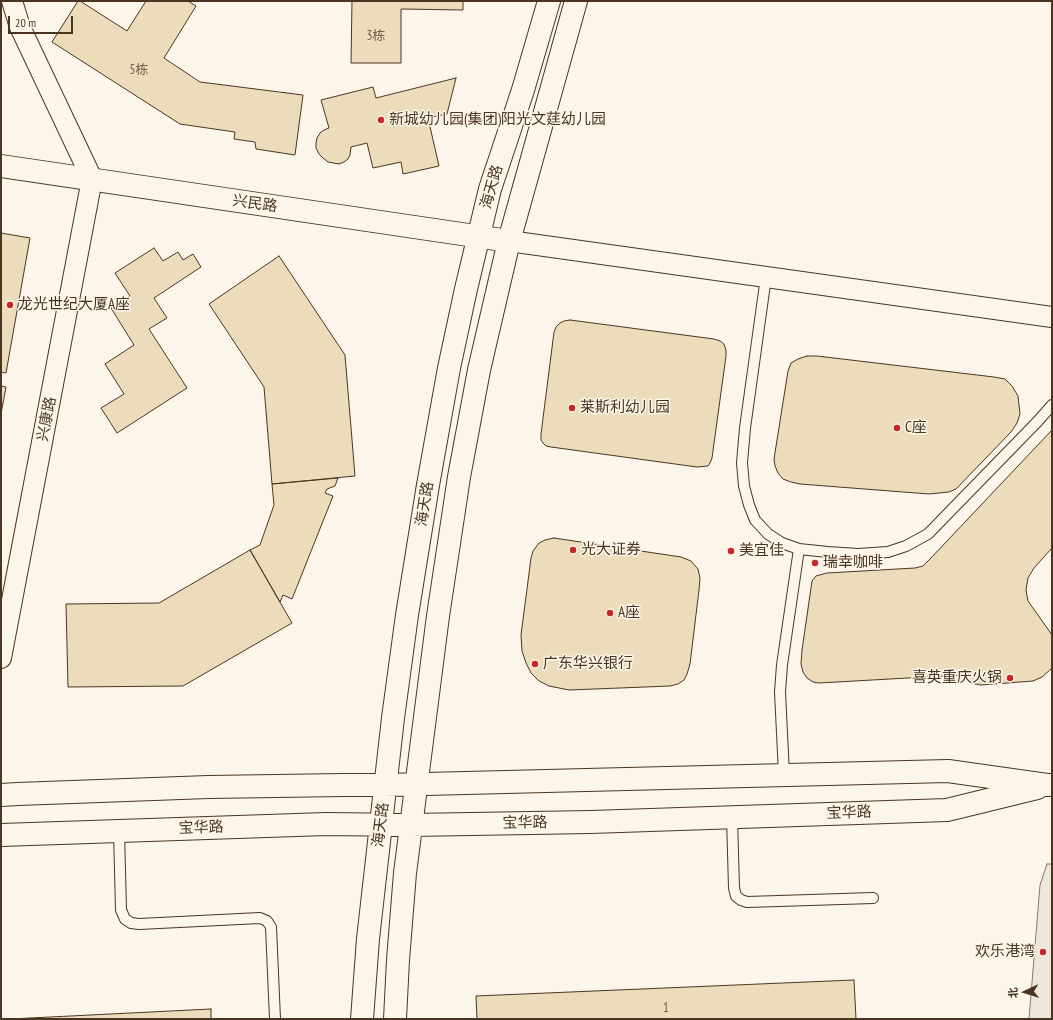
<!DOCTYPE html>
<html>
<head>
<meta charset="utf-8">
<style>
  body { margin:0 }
  #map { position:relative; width:1053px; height:1020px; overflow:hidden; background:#fbf6e9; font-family:"PT Sans Narrow","Noto Sans SC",sans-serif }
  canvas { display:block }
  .frame { position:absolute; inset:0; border:2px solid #4a3520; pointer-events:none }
  .north { position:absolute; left:1005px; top:972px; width:40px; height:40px; -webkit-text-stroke:3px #fbf6e9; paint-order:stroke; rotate:266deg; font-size:11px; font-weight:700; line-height:16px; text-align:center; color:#4a3520 }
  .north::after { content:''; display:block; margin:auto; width:14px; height:18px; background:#4a3520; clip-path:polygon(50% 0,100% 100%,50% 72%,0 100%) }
  .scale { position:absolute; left:8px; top:16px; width:65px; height:18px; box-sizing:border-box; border:2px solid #4a3520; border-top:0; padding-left:5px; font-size:12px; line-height:14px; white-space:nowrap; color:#4a3520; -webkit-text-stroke:3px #fbf6e9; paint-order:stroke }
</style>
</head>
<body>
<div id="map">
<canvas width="1053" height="1020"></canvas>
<div class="frame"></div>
<div class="north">北</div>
<div class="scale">20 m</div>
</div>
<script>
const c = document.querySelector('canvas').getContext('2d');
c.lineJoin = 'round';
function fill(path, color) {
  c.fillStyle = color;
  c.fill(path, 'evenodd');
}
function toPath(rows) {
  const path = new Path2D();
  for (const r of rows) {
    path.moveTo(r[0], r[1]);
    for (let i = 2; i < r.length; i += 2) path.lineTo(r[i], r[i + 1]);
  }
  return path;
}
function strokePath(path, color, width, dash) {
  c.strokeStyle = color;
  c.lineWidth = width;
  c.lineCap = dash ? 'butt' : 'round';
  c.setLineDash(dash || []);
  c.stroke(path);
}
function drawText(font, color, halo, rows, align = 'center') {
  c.font = font + ' "PT Sans Narrow","Noto Sans SC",sans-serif';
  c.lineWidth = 3;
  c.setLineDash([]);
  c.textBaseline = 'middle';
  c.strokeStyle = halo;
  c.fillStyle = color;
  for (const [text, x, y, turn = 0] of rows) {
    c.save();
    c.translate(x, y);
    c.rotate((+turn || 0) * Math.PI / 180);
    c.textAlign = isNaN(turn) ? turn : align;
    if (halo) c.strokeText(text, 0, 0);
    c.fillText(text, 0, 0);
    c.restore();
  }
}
const parking = toPath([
  [1047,864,1052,864,1052,1019,1029,1019,1040,885,1047,864]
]);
fill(parking, '#ede7d9');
strokePath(parking, '#887966', 1);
const building = toPath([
  [78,1,80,1,127,31,146,1,188,1,196,6,164,58,200,82,303,95,295,155,256,149,255,142,234,139,235,132,180,124,52,42,78,1],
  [352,1,463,1,463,10,401,9,401,63,351,63,352,1],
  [456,78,447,114,428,118,439,166,403,174,401,162,373,168,367,143,351,147,350,155,348,159,344,162,339,164,328,162,323,158,319,154,316,148,316,143,317,138,320,133,324,130,329,128,321,100,373,87,376,98,456,78],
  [1,233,30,238,6,373,1,372,1,233],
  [154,248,163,261,178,252,183,260,193,254,201,267,154,298,167,318,149,329,187,388,117,433,101,408,124,394,105,364,134,345,111,308,130,296,115,273,154,248],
  [279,256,345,355,355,476,272,484,264,387,209,304,279,256],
  [570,320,714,339,720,341,724,344,726,350,726,356,712,458,710,463,708,466,697,467,551,447,546,446,543,443,541,440,541,434,554,332,556,327,560,323,564,321,570,320],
  [807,356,817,356,994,377,1005,379,1012,386,1018,396,1020,414,1017,423,1011,432,956,489,949,492,929,494,800,484,791,482,783,479,778,473,775,466,774,459,788,371,791,363,798,359,807,356],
  [1,386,6,387,1,414,1,386],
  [1052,430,1052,548,1034,568,1028,578,1026,590,1028,601,1052,635,1052,668,1042,677,1033,681,981,685,970,683,961,675,819,683,813,682,807,678,803,672,801,664,802,650,812,581,816,576,827,573,915,568,923,566,930,559,1052,430],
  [338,478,335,486,327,489,325,493,333,496,292,599,283,595,280,602,250,550,260,545,274,505,272,484,338,478],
  [554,538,681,557,691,561,698,569,700,578,699,590,690,664,687,674,684,680,678,684,670,686,569,690,549,686,539,681,531,673,526,663,522,651,521,635,531,558,533,551,539,543,545,540,554,538],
  [250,550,292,623,183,686,68,687,66,604,159,603,250,550],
  [854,980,856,1019,477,1019,476,996,854,980],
  [211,1009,211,1019,10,1019,211,1009]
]);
fill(building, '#ecdcbc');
strokePath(building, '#4a3520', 1);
const service = toPath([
  [766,277,745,428,742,463,744,486,749,505,755,520,768,534,782,543,799,549,828,552,858,554,888,552,906,546,928,534,1038,421,1052,405],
  [784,774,780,692,782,665,799,549],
  [732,817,734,888,736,896,741,900,747,902,873,898],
  [119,831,121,910,125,919,131,923,139,924,260,918,267,921,271,927,275,1019]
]);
const minor = toPath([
  [509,241,1052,317],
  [1,658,92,179,20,27,12,1]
]);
const tertiary = toPath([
  [1,166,509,241]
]);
const secondary = toPath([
  [1,795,18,794,208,787,344,785,385,785,948,771,1047,785,1052,785],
  [1,835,326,824,411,825,591,822,947,810,1037,788],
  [362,1019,368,939,393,718,407,615,428,485,449,368,466,289,490,189,523,90,549,1],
  [395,1019,398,960,405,873,438,616,459,477,479,370,509,241,576,1]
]);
strokePath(service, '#4a3520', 12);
strokePath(minor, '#4a3520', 22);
strokePath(tertiary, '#4a3520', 24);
strokePath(secondary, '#4a3520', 24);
strokePath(service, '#fbf6e9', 10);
strokePath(minor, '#fbf6e9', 20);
strokePath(tertiary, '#fbf6e9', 22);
strokePath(secondary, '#fbf6e9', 22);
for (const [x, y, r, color] of [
  [381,120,4,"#c62828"],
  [10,305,4,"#c62828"],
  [572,408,4,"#c62828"],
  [897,428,4,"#c62828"],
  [573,550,4,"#c62828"],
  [731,551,4,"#c62828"],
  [815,563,4,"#c62828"],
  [610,613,4,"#c62828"],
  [535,664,4,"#c62828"],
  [1010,678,4,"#c62828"],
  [1043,952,4,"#c62828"]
]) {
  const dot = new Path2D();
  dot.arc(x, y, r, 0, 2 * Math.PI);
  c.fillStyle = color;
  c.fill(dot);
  strokePath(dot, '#fbf6e9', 1.5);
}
drawText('13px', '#725f47', null, [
  ["3栋",376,36],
  ["5栋",139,70],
  ["1",666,1008]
]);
drawText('15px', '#4a3520', '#fbf6e9', [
  ["新城幼儿园(集团)阳光文莛幼儿园",389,120],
  ["龙光世纪大厦A座",18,305],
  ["莱斯利幼儿园",580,408],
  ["C座",905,428],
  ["光大证券",581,550],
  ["美宜佳",739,551],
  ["瑞幸咖啡",823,563],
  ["A座",618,613],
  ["广东华兴银行",543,664],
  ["喜英重庆火锅",1002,678,"right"],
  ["欢乐港湾",1035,952,"right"]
], 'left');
drawText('15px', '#4a3520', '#fbf6e9', [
  ["海天路",492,187,-74],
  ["兴民路",255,204,8],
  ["兴康路",47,419,-79],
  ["海天路",425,504,-81],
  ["宝华路",849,813,-2],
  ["宝华路",525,823,-1],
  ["海天路",381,825,-83],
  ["宝华路",201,828,-2]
]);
</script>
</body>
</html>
